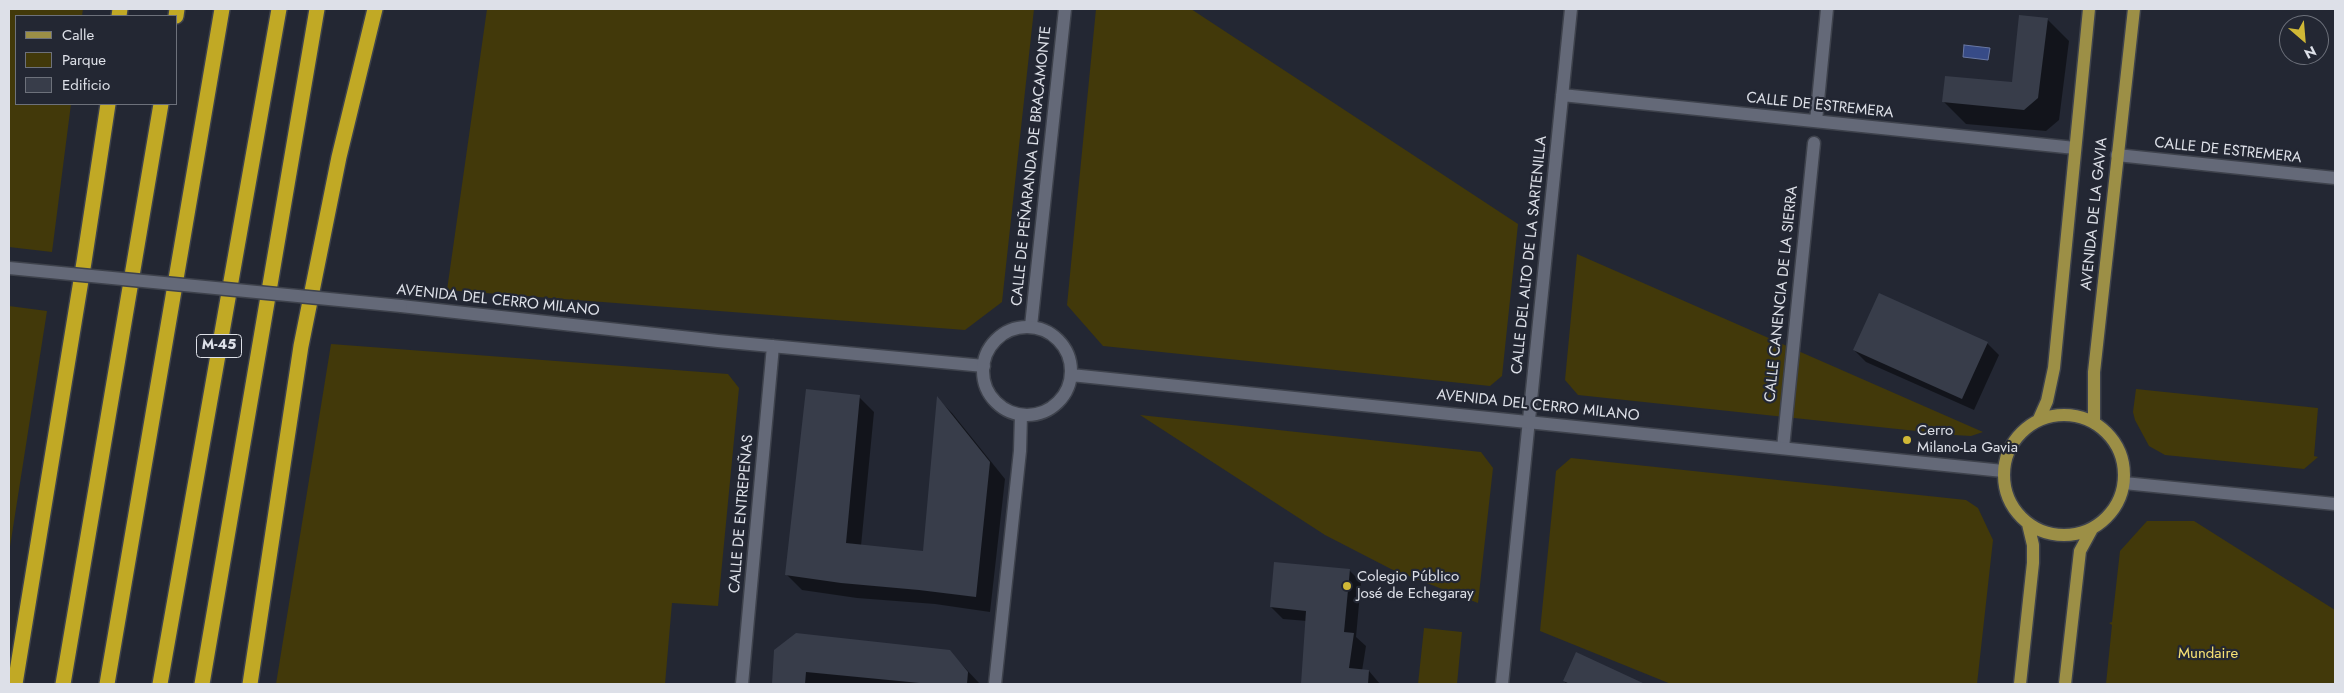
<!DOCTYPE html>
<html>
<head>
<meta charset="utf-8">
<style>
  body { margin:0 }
  #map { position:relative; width:2344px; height:693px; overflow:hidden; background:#232733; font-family:Jost,sans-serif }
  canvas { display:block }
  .frame { position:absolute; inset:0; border:10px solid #dde0e8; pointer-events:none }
  .legend { position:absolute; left:15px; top:15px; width:162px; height:90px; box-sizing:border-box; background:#232733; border:1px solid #6d717b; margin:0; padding:6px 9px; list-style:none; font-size:15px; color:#dde0e8 }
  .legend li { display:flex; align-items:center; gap:10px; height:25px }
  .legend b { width:25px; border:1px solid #6d717b }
  .north { position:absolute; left:2279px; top:15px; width:50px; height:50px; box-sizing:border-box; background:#232733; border:1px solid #6d717b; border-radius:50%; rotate:153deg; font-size:14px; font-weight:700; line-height:20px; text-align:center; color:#dde0e8 }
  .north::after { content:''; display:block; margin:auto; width:18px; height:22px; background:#d0b836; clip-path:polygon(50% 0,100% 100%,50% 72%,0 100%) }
</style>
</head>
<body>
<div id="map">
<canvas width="2344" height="693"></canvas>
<div class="frame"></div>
<ul class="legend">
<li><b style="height:6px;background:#9c8f46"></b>Calle</li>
<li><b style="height:14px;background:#42390a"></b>Parque</li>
<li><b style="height:14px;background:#383d4a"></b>Edificio</li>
</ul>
<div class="north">N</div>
</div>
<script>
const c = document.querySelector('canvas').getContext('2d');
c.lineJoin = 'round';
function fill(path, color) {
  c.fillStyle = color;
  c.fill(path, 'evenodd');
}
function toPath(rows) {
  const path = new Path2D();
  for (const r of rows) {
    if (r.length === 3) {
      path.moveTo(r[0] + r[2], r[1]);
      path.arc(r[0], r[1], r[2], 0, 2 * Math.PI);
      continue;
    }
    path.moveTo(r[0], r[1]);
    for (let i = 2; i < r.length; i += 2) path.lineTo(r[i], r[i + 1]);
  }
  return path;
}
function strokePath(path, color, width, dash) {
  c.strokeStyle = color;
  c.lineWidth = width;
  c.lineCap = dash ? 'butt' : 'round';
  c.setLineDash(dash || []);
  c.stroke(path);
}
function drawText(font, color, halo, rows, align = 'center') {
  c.font = font + ' Jost,sans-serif';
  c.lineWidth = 4.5;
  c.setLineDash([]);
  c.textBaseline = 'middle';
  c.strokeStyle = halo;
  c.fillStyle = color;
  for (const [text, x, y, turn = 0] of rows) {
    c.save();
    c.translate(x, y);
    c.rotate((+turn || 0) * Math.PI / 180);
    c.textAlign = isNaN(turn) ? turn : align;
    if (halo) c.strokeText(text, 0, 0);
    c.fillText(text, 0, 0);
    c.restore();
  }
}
fill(toPath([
  [9,9,83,9,82,16,16,16,16,104,71,104,52,252,9,247],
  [487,9,1034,9,1002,302,965,330,447,290],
  [1096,9,1191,9,1518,224,1502,376,1490,386,1103,346,1067,305],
  [1577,254,1983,432,1971,436,1954,435,1578,395,1565,380],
  [9,306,47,311,9,553],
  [331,344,728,374,739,388,718,606,672,603,665,684,276,684],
  [2136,389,2318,408,2314,456,2318,457,2304,469,2165,455,2149,446,2135,420,2133,412],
  [1140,415,1481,452,1493,468,1478,603,1391,569,1325,535],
  [1571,458,1966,500,1978,508,1993,540,1977,684,1671,684,1540,631,1556,471],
  [2147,521,2194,521,2335,610,2335,684,2106,684,2112,625,2109,623,2112,622,2120,551],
  [1424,628,1462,632,1457,684,1418,684]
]), '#42390a');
const water = toPath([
  [1964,45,1990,48,1988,60,1963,57,1964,45]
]);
fill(water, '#374b87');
strokePath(water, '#6978a4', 1);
fill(toPath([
  [2047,19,2069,41,2059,120,2046,131,1966,124,1944,102,2013,83],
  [1987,343,1999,355,1974,410,1866,362,1854,350],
  [859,397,874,412,861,546,924,553,938,399,952,413,1005,479,990,612,935,604,857,598,802,590,786,574],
  [1349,570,1361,582,1356,637,1366,646,1362,671,1369,671,1380,684,1302,684,1307,621,1283,619,1271,607],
  [775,650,950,652,980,684,773,684],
  [1577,654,1642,684,1567,684,1564,681]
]), '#0007');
fill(toPath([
  [2019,15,2048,18,2038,98,2024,110,1942,102,1945,76,2012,82],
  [1879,293,1988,342,1962,399,1853,350],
  [806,389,860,395,846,543,923,551,937,396,990,462,976,597,919,590,841,583,785,575],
  [1274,562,1350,569,1344,632,1354,633,1349,668,1369,670,1368,684,1301,684,1306,611,1270,607],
  [796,633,950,650,968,672,967,684,930,684,806,672,805,684,772,684,774,650],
  [1576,652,1645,684,1570,684,1563,681]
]), '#383d4a');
const street = toPath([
  [1562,95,2075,148],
  [1816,121,1827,9],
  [2117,155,2335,178],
  [401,306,718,341,984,366],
  [1031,326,1065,9],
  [1783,448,1814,143],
  [2124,483,2335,504],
  [742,684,773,346],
  [1502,684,1571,9]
]);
const secondary = toPath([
  [1027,371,44],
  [1071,375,2003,471],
  [995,684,1020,451,1021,415]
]);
const primary = toPath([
  [2064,475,60],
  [2039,419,2047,401,2054,368,2089,9],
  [2094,422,2094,372,2134,9],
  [2020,684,2033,563,2033,545,2028,524],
  [2065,684,2080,551,2092,529]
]);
const highway = toPath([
  [119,16,120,9],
  [176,16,177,9],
  [15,684,84,262,108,104],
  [63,684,161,104],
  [107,684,222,9],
  [160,684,279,9],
  [202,684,317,9],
  [250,684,301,346,339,157,375,9]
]);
strokePath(street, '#3e424c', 15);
strokePath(secondary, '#3e424c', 15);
strokePath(primary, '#3e424c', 15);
strokePath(highway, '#3e424c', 18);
strokePath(street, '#646978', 12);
strokePath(secondary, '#646978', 12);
strokePath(primary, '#9c8f46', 12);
strokePath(highway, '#c1a925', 15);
const streetBridge = toPath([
  [9,268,401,306]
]);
strokePath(streetBridge, '#3e424c', 15, []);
strokePath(streetBridge, '#646978', 12);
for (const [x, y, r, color] of [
  [1907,440,5,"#d0b836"],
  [1347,586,5,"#d0b836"]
]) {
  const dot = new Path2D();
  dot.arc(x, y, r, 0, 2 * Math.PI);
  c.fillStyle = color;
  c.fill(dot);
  strokePath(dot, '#232733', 2);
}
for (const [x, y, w] of [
  [219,346,45]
]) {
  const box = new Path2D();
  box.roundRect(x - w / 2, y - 11.5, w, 23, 4);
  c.fillStyle = '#232733';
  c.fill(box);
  strokePath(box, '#dde0e8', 1);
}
drawText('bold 14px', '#dde0e8', null, [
  ["M-45",219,346]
]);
drawText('15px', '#dde0e8', '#232733', [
  ["CALLE DE ESTREMERA",1820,106,6],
  ["CALLE DE ESTREMERA",2228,151,6],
  ["CALLE DE PEÑARANDA DE BRACAMONTE",1032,166,-84],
  ["AVENIDA DE LA GAVIA",2095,214,-84],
  ["CALLE DEL ALTO DE LA SARTENILLA",1530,255,-84],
  ["CALLE CANENCIA DE LA SIERRA",1782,294,-84],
  ["AVENIDA DEL CERRO MILANO",498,301,6],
  ["AVENIDA DEL CERRO MILANO",1538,406,6],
  ["CALLE DE ENTREPEÑAS",742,514,-85]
]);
drawText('15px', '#dde0e8', '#232733', [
  ["Cerro",1917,431],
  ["Milano-La Gavia",1917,448],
  ["Colegio Público",1357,577],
  ["José de Echegaray",1357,594]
], 'left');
drawText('15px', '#f8e274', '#232733', [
  ["Mundaire",2208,654]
]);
</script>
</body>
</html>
